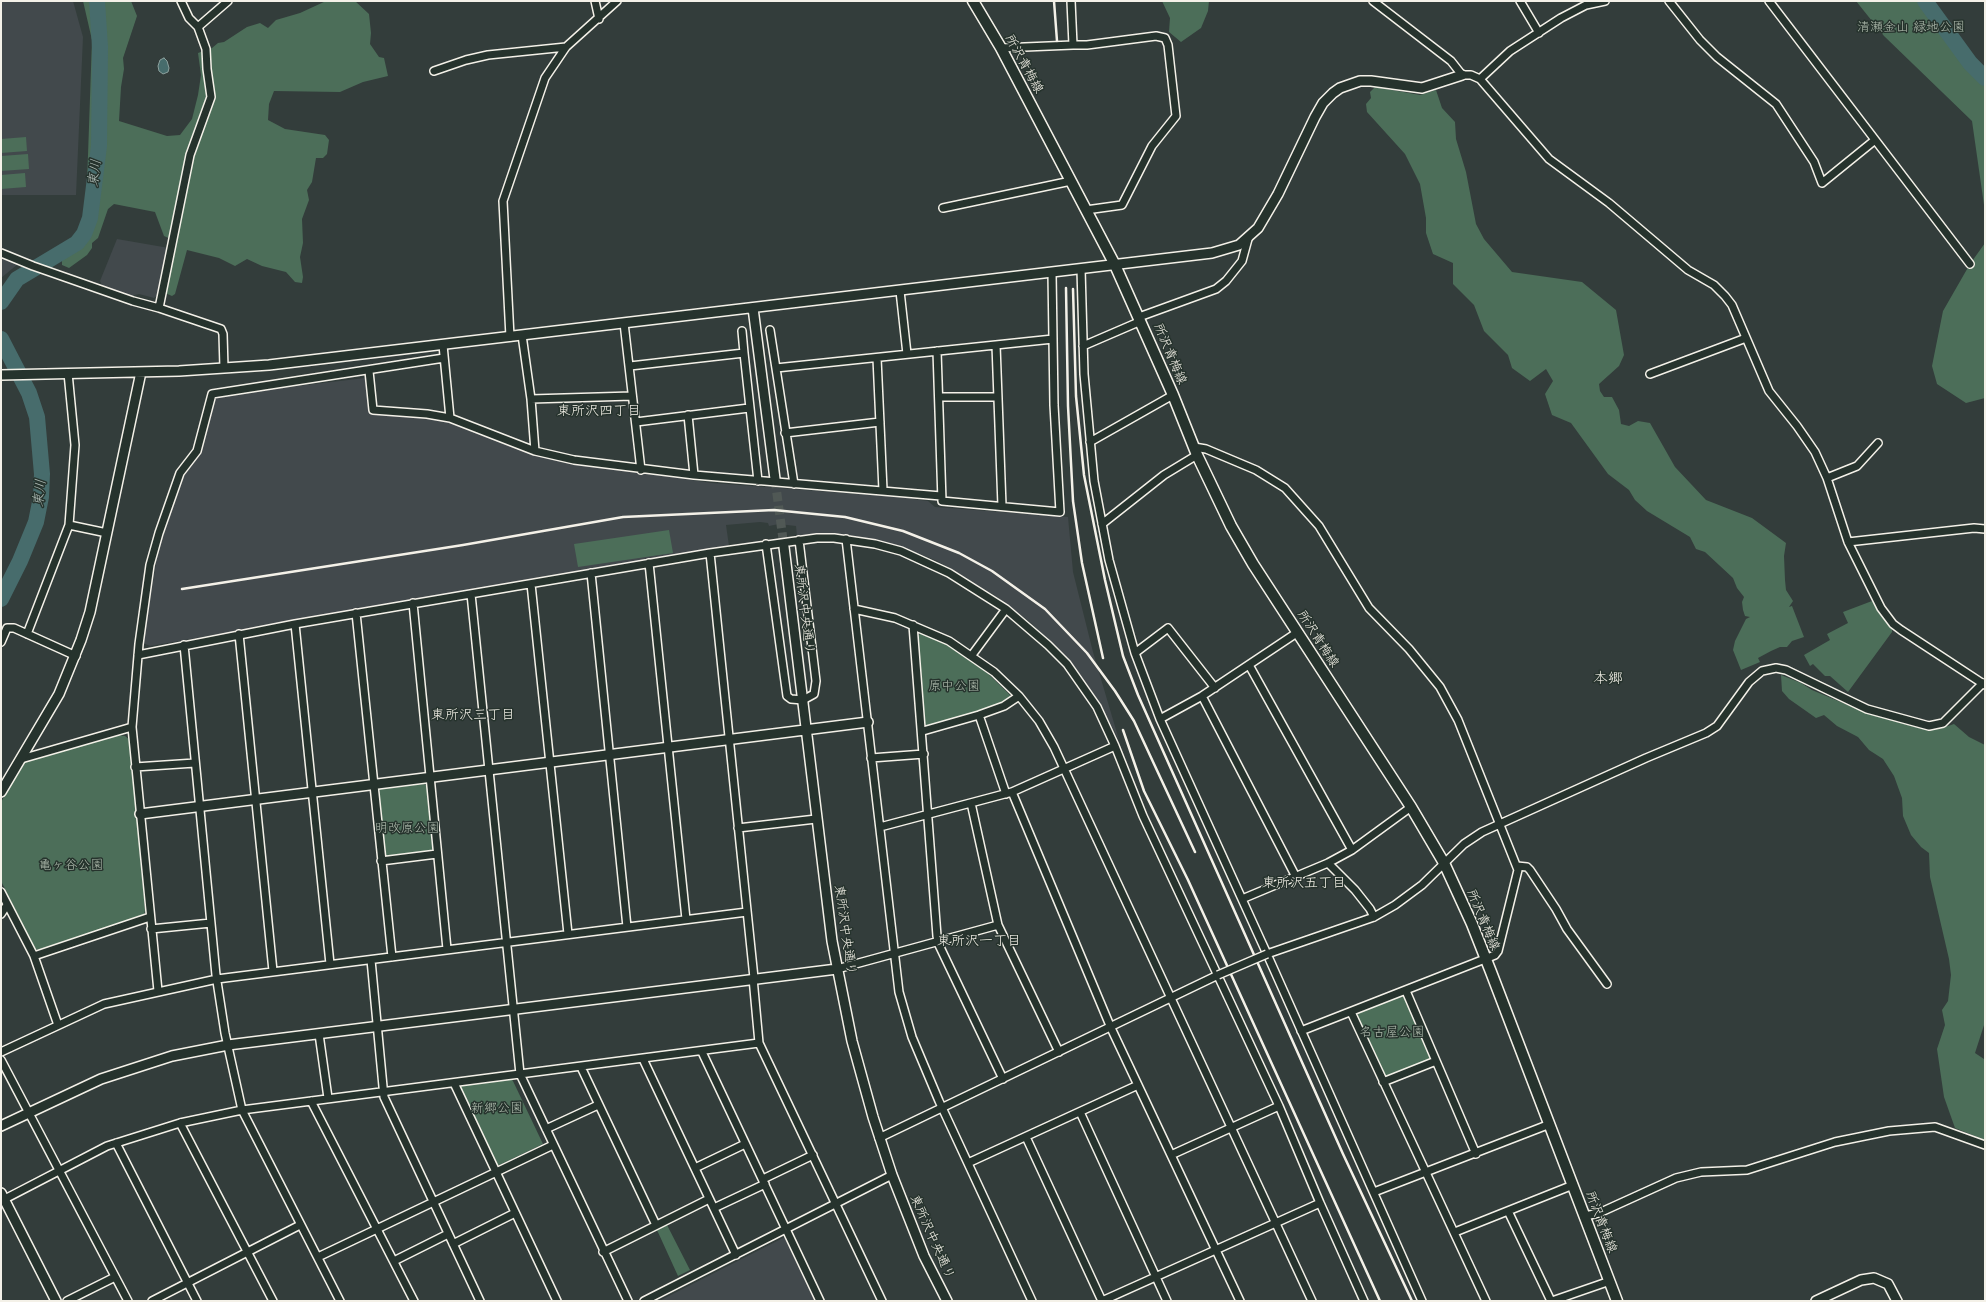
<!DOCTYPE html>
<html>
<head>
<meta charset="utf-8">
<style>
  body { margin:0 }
  #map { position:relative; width:1986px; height:1302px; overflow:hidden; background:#333d3b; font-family:"Playpen Sans",sans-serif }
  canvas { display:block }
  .frame { position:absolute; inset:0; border:2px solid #f4f1e8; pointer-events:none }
</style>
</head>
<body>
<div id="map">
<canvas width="1986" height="1302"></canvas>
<div class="frame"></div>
</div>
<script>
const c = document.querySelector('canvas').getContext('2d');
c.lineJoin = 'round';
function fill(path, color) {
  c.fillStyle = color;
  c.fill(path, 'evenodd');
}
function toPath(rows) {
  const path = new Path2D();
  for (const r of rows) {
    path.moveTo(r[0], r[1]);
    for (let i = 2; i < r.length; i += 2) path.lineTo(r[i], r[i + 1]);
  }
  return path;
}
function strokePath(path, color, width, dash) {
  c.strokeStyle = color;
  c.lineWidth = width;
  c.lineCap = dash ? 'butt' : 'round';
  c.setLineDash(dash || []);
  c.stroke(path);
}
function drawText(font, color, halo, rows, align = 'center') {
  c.font = font + ' "Playpen Sans","Klee One",sans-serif';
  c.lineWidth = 3;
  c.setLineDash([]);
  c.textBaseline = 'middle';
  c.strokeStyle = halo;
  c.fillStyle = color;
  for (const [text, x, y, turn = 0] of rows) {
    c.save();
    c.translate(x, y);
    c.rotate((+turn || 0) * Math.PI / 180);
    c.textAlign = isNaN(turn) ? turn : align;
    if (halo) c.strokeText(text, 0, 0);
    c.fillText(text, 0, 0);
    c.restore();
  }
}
fill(toPath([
  [1,1,73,1,83,37,76,195,1,195],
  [117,239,169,248,159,295,154,298,139,294,131,296,103,287,100,281],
  [1,257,18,264,1,278],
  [365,378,370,414,416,415,449,420,575,463,712,483,898,497,928,501,935,507,1068,517,1073,572,1093,652,1119,740,1097,699,1067,660,1030,622,994,595,937,561,905,548,851,535,821,534,797,536,796,526,779,524,769,526,768,523,760,522,726,525,729,546,150,646,143,643,158,551,183,475,200,455,212,404,216,399,221,395],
  [785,1237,816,1301,659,1301]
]), '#42494c');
fill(toPath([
  [83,1,131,1,137,16,123,58,124,69,121,87,119,121,167,136,180,135,192,119,198,95,201,75,198,53,212,48,218,43,224,42,247,27,260,23,268,28,276,20,300,13,326,1,355,1,369,14,371,33,370,44,379,57,384,58,388,76,363,82,340,92,274,91,269,104,268,120,285,129,325,135,329,140,327,154,323,158,316,158,312,182,307,190,309,200,302,219,303,243,300,257,303,277,302,283,295,282,286,272,262,266,247,259,235,266,219,258,187,250,175,294,172,296,165,293,175,241,164,236,155,212,114,204,108,209,98,238,92,243,92,248,87,255,69,268,62,265,62,257,67,247,82,230,87,184,92,40],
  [1162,1,1209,1,1208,11,1201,28,1181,42,1169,32,1170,18],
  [1856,1,1924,1,1970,63,1985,78,1985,212,1972,121,1884,36],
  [1375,87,1420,95,1436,90,1442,108,1455,122,1456,139,1466,172,1476,224,1484,239,1512,272,1582,282,1616,310,1624,355,1619,366,1599,384,1600,391,1604,397,1612,397,1619,410,1621,424,1629,426,1638,421,1650,423,1675,467,1706,500,1752,518,1786,543,1784,556,1785,580,1786,590,1793,601,1789,607,1792,606,1804,637,1792,641,1787,647,1780,647,1771,651,1758,658,1760,662,1741,670,1733,650,1735,641,1746,619,1750,617,1745,616,1743,610,1742,602,1744,597,1737,588,1733,578,1705,552,1696,549,1690,537,1647,511,1635,500,1629,490,1608,474,1571,423,1552,415,1545,394,1553,381,1546,369,1530,381,1512,368,1508,355,1484,331,1474,305,1453,284,1453,263,1433,254,1426,233,1426,218,1420,184,1405,154,1367,112,1366,104,1371,98,1370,92],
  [26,137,27,151,1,153,1,139],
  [28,154,29,169,1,171,1,156],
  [25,173,26,187,1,189,1,175],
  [1985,243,1985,398,1966,403,1937,384,1932,366,1943,311,1970,264],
  [669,530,673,553,578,567,574,544],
  [1872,601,1892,628,1892,632,1848,692,1830,676,1825,676,1813,664,1810,666,1804,655,1830,640,1827,634,1848,623,1843,612],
  [922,632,945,643,977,663,1010,695,1010,700,978,713,928,726,924,724,918,636],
  [1781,675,1801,683,1812,690,1869,714,1908,725,1928,729,1942,728,1954,724,1969,737,1985,745,1985,1022,1975,1053,1984,1059,1985,1064,1985,1140,1955,1128,1944,1097,1937,1049,1945,1025,1942,1010,1948,1001,1951,975,1949,959,1930,877,1929,853,1921,847,1911,835,1903,816,1902,798,1894,776,1883,759,1869,750,1858,737,1837,726,1824,715,1816,718,1789,699,1782,691],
  [117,735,125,736,130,740,145,910,144,915,41,950,35,949,1,881,1,802,25,762],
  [424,784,427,786,433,850,385,857,379,793,380,789],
  [1402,996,1405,997,1431,1058,1430,1061,1387,1078,1384,1076,1357,1018,1358,1013],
  [512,1079,543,1144,497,1166,459,1089,461,1086],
  [667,1225,690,1270,678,1276,657,1230]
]), '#4c6e59');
const water = toPath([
  [164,58,167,61,169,68,168,72,163,74,159,71,158,66,160,60,164,58]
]);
fill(water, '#476c6c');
strokePath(water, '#8ca19e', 1);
strokePath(toPath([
  [1925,1,1970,63,1985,78],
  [1,302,17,279,77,243,84,234,90,218,99,146,100,47,97,1],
  [1,339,29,393,37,417,42,474,41,497,36,522,20,561,1,599]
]), '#476c6c', 16);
strokePath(toPath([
  [775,479,784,547]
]), '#505855', 9, [9, 4.5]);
const minor = toPath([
  [181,1,189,18,198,27],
  [595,1,599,19],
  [1373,1,1451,61,1462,75,1471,75,1480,79,1549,159,1609,203,1688,270,1714,285,1725,296,1732,305,1769,391,1797,426,1815,452,1827,478,1848,542,1881,608,1893,624,1901,630,1985,685],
  [1520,1,1539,33],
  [1669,1,1700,40,1717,57,1776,104,1814,162,1822,183,1875,140],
  [1769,1,1970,264],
  [1073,45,1087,45,1156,36,1165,38,1168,45,1176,116,1152,146,1122,205,1086,210],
  [1001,48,1073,45,1071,1],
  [434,71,466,60,488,55,566,47],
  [1480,79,1510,51,1561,18,1586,5,1605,1],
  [943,208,1071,181],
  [1,253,33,266,133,301,159,308,221,329,223,334,224,368],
  [1081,269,1084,374,1094,481,1109,560,1135,653,1160,719,1267,954,1422,1301],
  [900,291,907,354],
  [159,308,190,155,211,97,207,69,206,49,198,27,228,1],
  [1139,317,1216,289,1226,281,1242,261,1248,239],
  [624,323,641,470],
  [770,330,794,484],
  [742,331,744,353],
  [522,335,531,399,535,451],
  [510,337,503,201,545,78,566,47,617,1],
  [443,345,450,418],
  [996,345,1002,506],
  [1083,346,1141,321],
  [937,351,942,501,1060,512,1054,405,1052,273],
  [877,358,883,490],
  [630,366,744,353,758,481],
  [776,368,1053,339],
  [369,371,373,410,427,414,450,418,535,451,574,460,694,475,941,496],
  [1650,374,1746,338],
  [939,397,997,397],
  [531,399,632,396],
  [688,415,694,475],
  [636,422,749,408],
  [785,433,880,422],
  [1090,442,1173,395],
  [1194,447,1206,449,1256,470,1285,488,1319,526,1369,608,1409,649,1440,687,1458,720,1518,870,1498,951,1495,955,1301,1031],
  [1827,478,1857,466,1878,443],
  [1102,524,1164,475,1197,455],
  [69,525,107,533],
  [846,539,899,992,912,1037,939,1101,1032,1301],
  [1848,542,1974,528,1985,529],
  [766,544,787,696,791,699,803,700,814,694,816,681,799,540],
  [710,553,754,978],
  [649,563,686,919],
  [591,573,627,927],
  [531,584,568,934],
  [471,594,520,1074,628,1301],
  [413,603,447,949],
  [854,609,895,618,949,641,994,672,1019,696,1039,721,1054,747,1312,1301],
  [356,613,392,957],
  [295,624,330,964],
  [913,625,937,936,939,945,1003,1079],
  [27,634,69,525,75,445,68,373],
  [239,634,273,971],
  [1,642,7,628,14,628,76,656],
  [184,645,216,975,225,1033,242,1110,340,1301],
  [1135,653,1168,628,1215,688],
  [138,655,295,624,710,553,817,538,834,538,875,544,901,551,949,573,1006,609,1048,645,1067,664,1097,707,1115,746,1143,816,1279,1106,1320,1203,1364,1301],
  [972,655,1006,609],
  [1249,665,1352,850],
  [1202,696,1296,877],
  [979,715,1006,794],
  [1160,719,1202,696,1298,632],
  [923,731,979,715,1004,706,1019,696],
  [871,758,924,754],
  [21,759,132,727],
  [135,767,195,763],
  [1012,792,1111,1028,1240,1301],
  [971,803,998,925,1059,1052],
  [880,827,1012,792,1115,746],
  [738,828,816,819],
  [381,861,437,854],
  [1328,863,1355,890,1370,909,1374,917],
  [1517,866,1527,867,1530,870,1556,909,1567,929,1607,984],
  [1,892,34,956,58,1025],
  [1242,899,1328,863,1352,850,1411,807],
  [1,914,7,905],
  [151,929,211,923],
  [1267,954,1374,917,1395,905,1422,885,1464,844,1482,832,1646,758,1706,733,1717,726,1749,682,1762,671,1776,668,1786,670,1867,709,1929,726,1943,723,1983,683],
  [34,956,150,917],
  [371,960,384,1097,480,1301],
  [837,969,998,925],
  [753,978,759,1043,882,1301],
  [158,991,132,727,139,644,150,565,159,533,180,473,197,451,212,394,444,358],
  [1406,991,1476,1154],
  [1351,1012,1486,1301],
  [319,1034,328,1098],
  [1,1052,104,1004,217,979,747,912],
  [702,1052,820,1301],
  [643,1059,736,1255],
  [1,1060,128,1301],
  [581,1067,656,1225],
  [1383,1082,1436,1061],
  [454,1083,557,1301],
  [311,1101,414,1301],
  [1080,1112,1167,1301],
  [180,1123,273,1301],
  [546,1129,598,1105],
  [1026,1137,1102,1301],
  [879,1138,1218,975],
  [116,1143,197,1301],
  [1171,1155,1279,1106],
  [968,1163,1138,1085],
  [695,1168,745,1144],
  [763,1179,813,1155],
  [1374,1192,1550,1124],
  [1,1201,107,1146,180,1123,242,1110,759,1043],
  [714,1208,765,1184],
  [1508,1211,1551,1301],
  [1585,1216,1599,1213,1676,1178,1701,1172,1747,1170,1835,1142,1889,1131,1935,1127,1985,1145],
  [1455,1232,1573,1185],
  [453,1244,515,1213],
  [603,1252,709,1199],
  [318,1257,553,1145],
  [394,1261,448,1234],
  [67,1301,115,1277],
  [152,1301,300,1225],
  [644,1301,892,1175],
  [1102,1301,1320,1203],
  [1552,1301,1610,1281]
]);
const tertiary = toPath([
  [753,308,775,479],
  [1,375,179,371,269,365,1212,253,1239,245,1258,228,1278,194,1315,117,1323,103,1333,93,1340,88,1360,81,1371,81,1422,88,1462,75],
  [784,547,832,941,852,1041,873,1117,892,1175,924,1256,947,1301],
  [1,792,59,694,81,640,90,612,141,372],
  [140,814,868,722],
  [1,1126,101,1079,172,1056,228,1045,837,969],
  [1,1193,56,1301],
  [1816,1301,1861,1280,1874,1278,1888,1284,1897,1301]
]);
const secondary = toPath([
  [973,1,1001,48,1115,265,1173,395,1197,455,1231,526,1253,564,1411,807,1444,863,1472,924,1491,972,1617,1301]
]);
strokePath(minor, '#f4f1e8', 10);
strokePath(tertiary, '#f4f1e8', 12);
strokePath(secondary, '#f4f1e8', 13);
strokePath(minor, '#26332d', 7);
strokePath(tertiary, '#26332d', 9);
strokePath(secondary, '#26332d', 10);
strokePath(toPath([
  [1054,1,1057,41],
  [1066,288,1068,406,1073,501,1082,563,1103,658],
  [1073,289,1076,396,1084,475,1105,580,1123,656,1138,695,1343,1154,1412,1301],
  [182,589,463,545,623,517,774,510,845,517,903,531,959,553,992,571,1045,609,1087,653,1115,691,1134,721,1195,852],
  [1123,730,1144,791,1188,880,1380,1301]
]), '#f4f1e8', 2.5);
const minorBridge = toPath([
  [1218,975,1267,954]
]);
strokePath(minorBridge, '#f4f1e8', 10, []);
strokePath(minorBridge, '#26332d', 7);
drawText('13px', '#b1bdaf', '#26332d', [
  ["清瀬金山 緑地公園",1911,27],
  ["原中公園",954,686],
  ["明改原公園",407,828],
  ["亀ヶ谷公園",71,865],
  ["名古屋公園",1392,1032],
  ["新郷公園",497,1108]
]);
drawText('13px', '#f4f1e8', '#26332d', [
  ["所沢青梅線",1024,64,61],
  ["所沢青梅線",1170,354,67],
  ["東所沢中央通り",804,609,83],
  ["所沢青梅線",1318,639,57],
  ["所沢青梅線",1483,920,67],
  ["東所沢中央通り",845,930,82],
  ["所沢青梅線",1601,1222,69],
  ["東所沢中央通り",932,1237,66]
]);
drawText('italic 14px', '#afbcb6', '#26332d', [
  ["東川",95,173,-83],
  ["東川",40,493,-84]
]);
drawText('14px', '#f4f1e8', '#26332d', [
  ["東所沢四丁目",599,411],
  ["東所沢三丁目",473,715],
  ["東所沢五丁目",1304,883],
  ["東所沢一丁目",979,941]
]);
drawText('15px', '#f4f1e8', '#26332d', [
  ["本郷",1608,679]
]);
</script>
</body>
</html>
